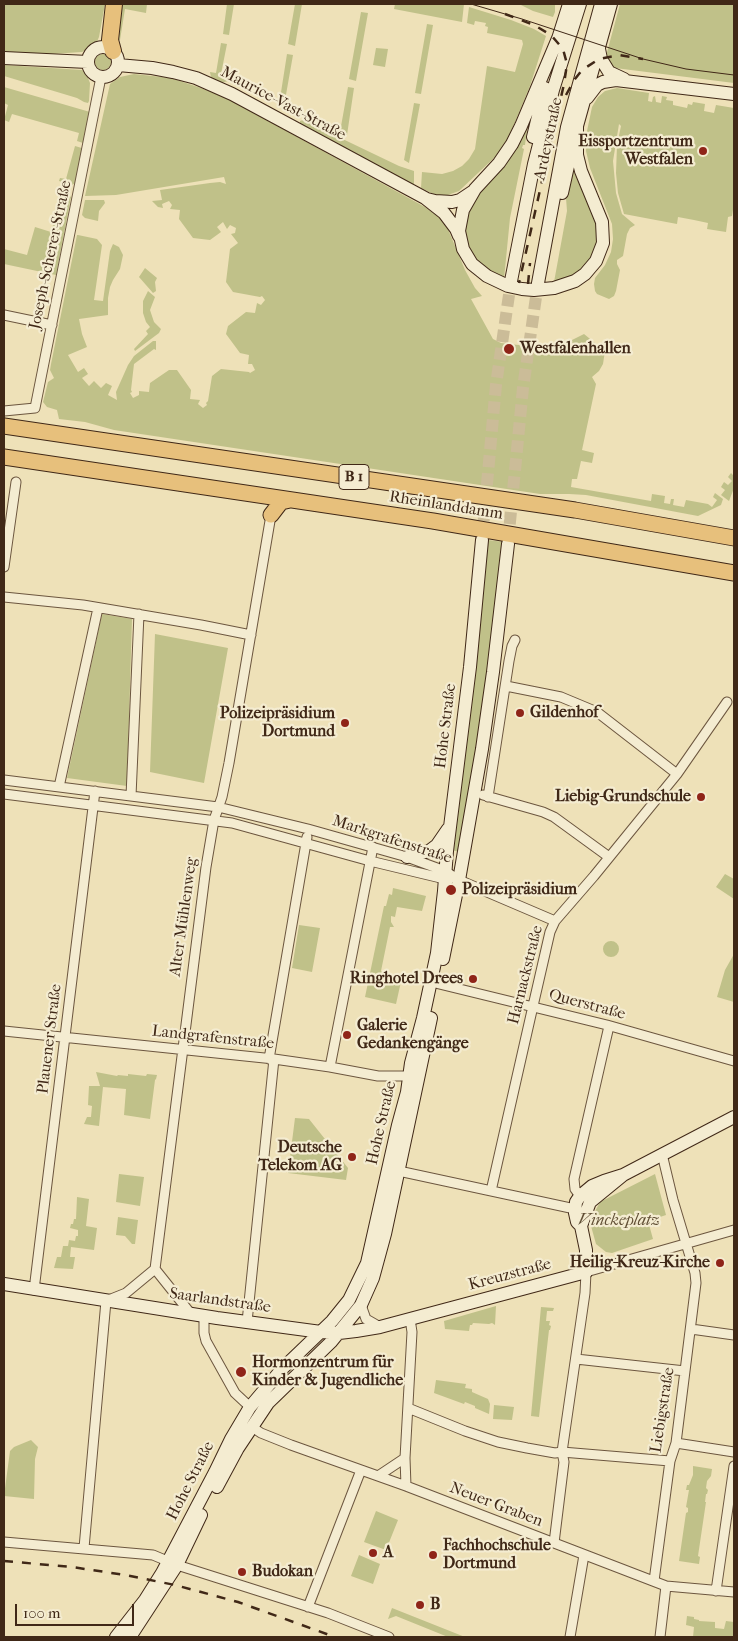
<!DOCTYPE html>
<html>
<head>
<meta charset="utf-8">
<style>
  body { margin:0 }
  #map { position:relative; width:738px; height:1641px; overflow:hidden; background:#eee1b8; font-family:"IM FELL French Canon",serif }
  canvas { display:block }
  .frame { position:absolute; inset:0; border:5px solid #402817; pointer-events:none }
  .scale { position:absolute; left:15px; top:1604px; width:119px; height:22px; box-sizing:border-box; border:2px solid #402817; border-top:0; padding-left:6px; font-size:15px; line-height:18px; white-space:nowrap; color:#402817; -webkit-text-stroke:4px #f4ecd1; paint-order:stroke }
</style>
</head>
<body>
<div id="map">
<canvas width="738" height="1641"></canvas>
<div class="frame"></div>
<div class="scale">100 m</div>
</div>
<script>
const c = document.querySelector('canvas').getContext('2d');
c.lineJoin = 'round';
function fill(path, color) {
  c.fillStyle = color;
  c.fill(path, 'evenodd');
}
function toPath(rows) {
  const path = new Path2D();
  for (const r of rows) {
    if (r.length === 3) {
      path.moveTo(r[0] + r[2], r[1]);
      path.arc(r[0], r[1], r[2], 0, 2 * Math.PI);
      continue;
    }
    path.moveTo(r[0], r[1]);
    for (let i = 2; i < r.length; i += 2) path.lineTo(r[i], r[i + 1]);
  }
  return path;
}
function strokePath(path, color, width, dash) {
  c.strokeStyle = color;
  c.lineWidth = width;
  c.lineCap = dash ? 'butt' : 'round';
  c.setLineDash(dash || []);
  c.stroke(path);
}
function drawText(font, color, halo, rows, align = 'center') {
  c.font = font + ' "IM FELL French Canon",serif';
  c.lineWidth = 4.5;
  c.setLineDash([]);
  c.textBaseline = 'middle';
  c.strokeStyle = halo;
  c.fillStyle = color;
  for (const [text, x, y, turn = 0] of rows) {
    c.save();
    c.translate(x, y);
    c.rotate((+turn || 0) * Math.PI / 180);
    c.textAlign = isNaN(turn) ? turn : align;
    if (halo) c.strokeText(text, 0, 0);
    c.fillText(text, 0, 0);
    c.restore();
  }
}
fill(toPath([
  [4,4,105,4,99,37,96,44,82,52,51,54,4,52],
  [120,4,147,4,146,13,125,9,120,40,117,40],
  [227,4,234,4,229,35,223,34],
  [295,4,302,4,295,46,288,44],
  [395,4,464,4,462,22,394,9],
  [519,4,555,4,555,12,553,17,533,11],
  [620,4,734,4,734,83,615,68,608,63,606,56],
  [469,7,511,20,534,29,546,36,530,86,508,139,495,157,459,191,448,195,438,196,421,188,422,172,442,174,453,171,462,166,469,159,475,149,487,66,515,72,523,44,522,40,487,33,488,27,485,26,486,23,475,21,474,25,467,23],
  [361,12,368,13,356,81,349,79],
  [427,24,433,25,421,94,415,93],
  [221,43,227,44,221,74,228,76,228,81,221,83,213,80,211,77,210,72,216,73],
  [376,48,388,49,385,67,373,65],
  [103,62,8],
  [287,54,293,55,284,106,279,105],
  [4,65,82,70,86,73,90,83,89,101,88,103,84,102,77,98,4,76],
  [134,74,171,78,201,88,228,99,425,207,445,222,465,270,475,288,482,296,471,299,493,339,501,343,536,347,555,345,572,340,584,334,605,351,603,364,599,371,592,377,596,384,582,450,594,453,592,463,581,461,577,479,572,479,571,487,651,501,652,494,665,496,664,503,670,504,671,499,674,499,673,505,684,507,686,500,708,504,712,507,717,500,713,497,715,493,723,499,721,505,698,516,586,495,569,494,540,494,114,430,85,422,59,419,57,410,47,407,43,402,48,382,54,378,50,370,51,364,77,235,78,235,97,239,102,245,94,300,103,301,110,251,113,244,119,247,123,255,120,269,113,280,110,287,108,298,108,315,79,319,82,334,87,347,68,355,78,372,84,368,88,374,82,378,89,386,94,381,101,388,106,383,112,386,108,395,117,400,116,392,128,365,134,356,153,341,156,341,156,350,154,349,134,364,131,390,132,392,130,393,133,398,139,395,139,391,149,392,150,383,169,370,177,370,191,390,190,399,200,400,198,404,203,408,207,405,206,403,208,401,212,376,221,369,249,372,250,373,255,370,252,364,248,364,249,355,240,353,226,334,228,326,246,312,255,313,257,303,261,305,265,300,262,296,260,297,233,292,226,282,230,249,238,243,231,234,235,233,236,228,230,225,227,229,223,222,217,227,221,232,210,240,193,238,179,219,180,210,170,209,172,205,169,201,162,204,163,208,158,207,152,201,162,200,160,190,210,183,220,182,226,184,224,177,116,195,85,196,110,84,120,77],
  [4,87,90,112,86,144,77,141,79,133,12,114,9,122,4,120,8,105,4,103],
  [348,87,354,88,347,135,340,132],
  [617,88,649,93,648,101,652,102,653,97,655,96,656,102,661,103,662,96,667,97,666,100,673,101,673,105,687,108,688,104,692,105,693,102,705,104,704,111,714,113,716,105,734,108,734,203,732,216,728,217,726,232,707,229,708,223,694,220,678,217,677,224,624,214,618,193,616,173,617,145,621,126,619,124,613,161,616,193,622,214,635,225,630,228,627,234,623,256,617,260,617,264,620,270,616,291,614,296,609,299,597,294,595,291,594,284,595,278,605,265,611,252,613,239,612,224,590,168,586,151,587,131,592,107,598,97,605,91],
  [414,103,420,104,409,163,404,160],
  [303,120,399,166,414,171,414,185,300,123,300,121],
  [528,123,525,145,523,145,522,148,524,149,510,218,504,279,479,265,470,252,465,233,465,222,473,201,510,158],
  [75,146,85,149,77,182,72,185,59,181,60,178,66,179],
  [573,170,598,226,598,239,594,253,584,267,573,276,554,282,567,211,566,198],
  [65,193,71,197,56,275,4,264,4,249,27,255,35,227,51,232,62,195],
  [85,200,104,200,105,203,99,211,98,221,85,218,82,215],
  [145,268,157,278,155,282,156,291,153,293,139,277],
  [148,291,155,297,150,310,154,322,161,329,159,333,135,351,134,349,148,334,146,331,150,327,146,322,143,313,143,301],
  [731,473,734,476,734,488,729,501,721,495,725,490,721,487,724,482,728,485,732,481,728,477],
  [488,540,504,542,485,700,460,852,451,850],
  [102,614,132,619,127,786,67,778],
  [155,634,228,648,204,783,150,772],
  [725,874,734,879,734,899,716,887],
  [393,888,426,896,422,911,397,907,395,917,391,916,391,922,394,927,390,927,381,971,402,977,396,1004,365,997,384,906,386,906,389,894,392,895],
  [299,925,320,928,312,972,292,968],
  [611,949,8],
  [734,954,734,1002,717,997,725,970],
  [96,1072,117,1076,118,1075,128,1076,128,1074,146,1076,147,1074,157,1075,156,1079,155,1080,150,1119,124,1115,126,1089,103,1087,99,1126,84,1124,87,1117,91,1117,92,1106,88,1105,89,1086,100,1086],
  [295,1118,309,1119,348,1168,346,1180,288,1173],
  [119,1174,144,1177,140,1206,116,1202],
  [655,1174,666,1215,648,1221,653,1239,612,1253,606,1252,596,1244,591,1226,591,1219,600,1202],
  [77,1197,89,1199,86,1226,97,1228,94,1250,71,1247,70,1257,75,1257,73,1269,54,1268,57,1257,61,1257,63,1246,68,1246,69,1240,75,1241,76,1236,78,1236,78,1230,70,1228,71,1224,73,1224,74,1219,76,1219],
  [118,1217,138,1220,135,1244,132,1244,125,1236,116,1235],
  [496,1306,495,1325,492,1323,489,1324,473,1323,472,1325,470,1325,469,1331,445,1329,444,1321],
  [541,1307,554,1308,553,1311,547,1311,546,1321,550,1321,549,1325,551,1326,550,1330,549,1330,539,1417,531,1416],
  [436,1380,466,1384,465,1388,472,1389,472,1392,488,1399,490,1404,489,1414,475,1408,475,1406,465,1402,464,1404,434,1393],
  [494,1405,514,1407,512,1420,493,1419],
  [31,1440,38,1447,35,1459,34,1499,4,1496,10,1451,14,1447],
  [693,1466,712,1469,711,1476,707,1481,706,1488,708,1490,707,1494,706,1494,705,1502,706,1502,698,1556,700,1557,699,1564,679,1561,686,1513,688,1512,688,1508,686,1507,689,1490,686,1490,687,1485,689,1485,693,1475],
  [376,1511,398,1520,386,1550,364,1542],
  [359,1555,380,1564,373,1584,351,1576],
  [392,1608,465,1637,448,1637,396,1616,388,1619],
  [687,1616,694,1617,694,1619,699,1620,699,1621,715,1622,715,1628,724,1629,726,1621,734,1622,734,1637,693,1637,694,1627,686,1625]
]), '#c0c189');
strokePath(toPath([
  [482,539,496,385,511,281],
  [508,542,523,388,538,283]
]), '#cbbc98', 12, [12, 6]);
const street = toPath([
  [4,315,52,325],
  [4,411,35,408,101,77],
  [4,567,16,482],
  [4,597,83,605,201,625,251,635],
  [506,686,561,697,597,712,677,774],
  [4,780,218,807,308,829,407,857,445,871,459,880,555,921],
  [59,787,98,608],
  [4,794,232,823,370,861,449,880],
  [483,795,543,812,554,817,609,857],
  [131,796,139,614],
  [488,797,509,661,512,646,515,640],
  [431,982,607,1025,734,1061],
  [4,1031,274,1059,330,1067,378,1076,413,1076],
  [269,1059,307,837],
  [330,1067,373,847],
  [394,1170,575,1209],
  [491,1191,533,1006,550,932,555,921,594,876,677,774,727,702],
  [580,1196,575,1189,574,1179,609,1026],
  [34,1290,95,791],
  [361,1305,366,1319,380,1327],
  [191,1314,155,1269,206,867,214,820,222,797,229,763,271,515],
  [204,1316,204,1333,206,1341,235,1393,250,1407],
  [247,1322,274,1059],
  [691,1329,734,1335],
  [576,1359,685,1371],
  [408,1408,465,1431,498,1442,527,1448,555,1453,562,1452,670,1461],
  [252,1427,261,1433,291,1445,406,1486,666,1586,734,1592],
  [676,1443,734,1452],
  [378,1476,405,1458],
  [406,1486,405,1458,412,1332,410,1319],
  [4,1542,153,1555,177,1565,328,1613,389,1637],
  [554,1543,564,1462,562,1452,585,1293,586,1272,734,1230],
  [84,1548,106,1301,126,1293,155,1269],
  [654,1581,670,1461,676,1443,696,1283,695,1273,673,1200,662,1154],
  [716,1591,734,1466],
  [308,1607,361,1470],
  [570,1637,584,1555],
  [660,1637,666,1586]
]);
const secondary = toPath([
  [559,36,521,126,512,144,499,163,475,189,463,210,459,231,463,249,472,264,487,276,508,286,522,289,534,290,554,288,575,281,585,274,596,261,603,243,602,222,581,171,577,155,577,126],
  [556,45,569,4],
  [103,62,15],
  [599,49,601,59,609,72,624,79],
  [4,58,88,62],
  [118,65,152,68,173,72,196,78,232,94,425,198,444,213,456,229,459,236],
  [587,98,597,85,603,82,616,80,734,94],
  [533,137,545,88],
  [562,193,577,126,611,4],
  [427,199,435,201,452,202,460,200,472,192],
  [511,281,534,164,553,90,580,4],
  [538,283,567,127,601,4],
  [407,857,429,851,437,845,448,829],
  [443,959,459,880,482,749,493,672,508,544],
  [581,1226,590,1202,623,1175,734,1117],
  [4,1284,217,1318,321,1332,339,1333,356,1331,380,1327,586,1272,586,1250,581,1226,577,1222,575,1213,576,1202,580,1196,592,1186,604,1181,623,1175],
  [217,1487,238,1448,268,1403,331,1342,361,1305,373,1278,385,1234,431,1018],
  [116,1637,145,1600,162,1573,215,1472,231,1439,250,1407,283,1368,332,1321,349,1300,367,1263,398,1125,407,1092,411,1063,423,1018,437,953,444,891,447,851,470,667,482,540],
  [130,1637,177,1565,201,1515]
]);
const primary = toPath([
  [4,426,575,510,734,538],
  [4,457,433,521,734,573],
  [271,515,281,502,290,500]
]);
const highway = toPath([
  [113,51,110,40,114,4]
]);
strokePath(street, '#6c563f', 11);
strokePath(secondary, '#402817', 14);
strokePath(primary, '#402817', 17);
strokePath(highway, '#402817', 18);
strokePath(street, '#f4ecd1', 9);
strokePath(secondary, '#f4ecd1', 12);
strokePath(primary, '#e7c07c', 15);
strokePath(highway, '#e7c07c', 16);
strokePath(toPath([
  [471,4,522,19,643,59,686,69,734,75]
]), '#402817', 1);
strokePath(toPath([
  [505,14,534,25,551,35,563,49,567,64,564,84,519,283],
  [566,95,575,79,582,70,599,59,619,55,643,59],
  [528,284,530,263],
  [4,1561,72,1567,125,1575,175,1585,238,1602,335,1637]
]), '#402817', 2.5, [9, 9]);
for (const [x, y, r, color] of [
  [703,151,5,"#8f2418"],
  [509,349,6,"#8f2418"],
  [520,713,5,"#8f2418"],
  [345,723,5,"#8f2418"],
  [701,797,5,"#8f2418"],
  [451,890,6,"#8f2418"],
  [473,979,5,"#8f2418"],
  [347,1035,5,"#8f2418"],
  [352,1157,5,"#8f2418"],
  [720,1263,5,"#8f2418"],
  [241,1372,6,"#8f2418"],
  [373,1553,5,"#8f2418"],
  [433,1555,5,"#8f2418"],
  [242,1572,5,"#8f2418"],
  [420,1605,5,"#8f2418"]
]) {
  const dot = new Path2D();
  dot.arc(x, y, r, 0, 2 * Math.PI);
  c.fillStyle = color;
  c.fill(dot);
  strokePath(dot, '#f4ecd1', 2);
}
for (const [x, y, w] of [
  [354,477,30]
]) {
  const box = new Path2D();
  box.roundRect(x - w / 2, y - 12.5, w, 25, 4);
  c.fillStyle = '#f4ecd1';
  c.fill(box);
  strokePath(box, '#402817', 1);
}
drawText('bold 15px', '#402817', null, [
  ["B 1",354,477]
]);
drawText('16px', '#402817', '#f4ecd1', [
  ["Maurice-Vast-Straße",283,104,28],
  ["Ardeystraße",549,139,-78],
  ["Joseph-Scherer-Straße",51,255,-78],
  ["Rheinlanddamm",446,506,9],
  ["Hohe Straße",446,726,-83],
  ["Markgrafenstraße",392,840,18],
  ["Alter Mühlenweg",184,917,-82],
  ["Harnackstraße",526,975,-76],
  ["Querstraße",587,1005,15],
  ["Landgrafenstraße",213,1038,6],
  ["Plauener Straße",50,1039,-83],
  ["Hohe Straße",382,1123,-77],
  ["Kreuzstraße",510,1275,-15],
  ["Saarlandstraße",220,1301,8],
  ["Liebigstraße",663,1410,-81],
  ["Hohe Straße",191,1481,-63],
  ["Neuer Graben",496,1505,21]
]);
drawText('bold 16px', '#402817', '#f4ecd1', [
  ["Eissportzentrum",693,142,"right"],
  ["Westfalen",693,160,"right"],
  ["Westfalenhallen",520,349],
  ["Gildenhof",530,713],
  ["Polizeipräsidium",335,714,"right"],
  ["Dortmund",335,732,"right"],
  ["Liebig-Grundschule",691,797,"right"],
  ["Polizeipräsidium",462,890],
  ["Ringhotel Drees",463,979,"right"],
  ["Galerie",357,1026],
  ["Gedankengänge",357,1044],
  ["Deutsche",342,1148,"right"],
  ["Telekom AG",342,1166,"right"],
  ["Heilig-Kreuz-Kirche",710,1263,"right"],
  ["Hormonzentrum für",252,1363],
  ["Kinder & Jugendliche",252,1381],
  ["Fachhochschule",443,1546],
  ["Dortmund",443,1564],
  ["A",383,1553],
  ["Budokan",252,1572],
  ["B",430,1605]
], 'left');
drawText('italic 16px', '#604e34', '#f4ecd1', [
  ["Vinckeplatz",619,1221]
]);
</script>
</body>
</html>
